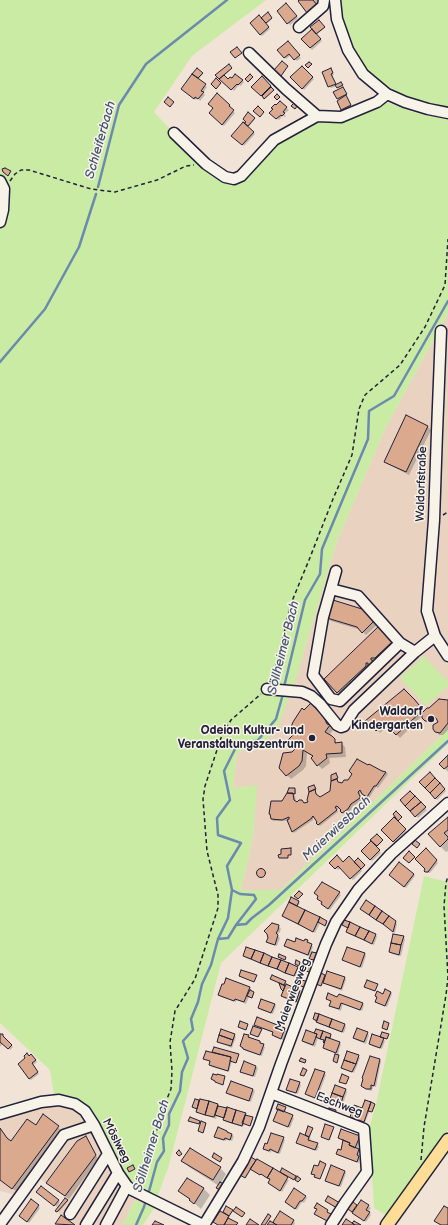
<!DOCTYPE html>
<html>
<head>
<meta charset="utf-8">
<style>
  body { margin:0 }
  canvas { display:block; background:#f1e4d6 }
</style>
</head>
<body>
<canvas width="448" height="1225"></canvas>
<script>
const c = document.querySelector('canvas').getContext('2d');
c.lineJoin = 'round';
function fill(path, color) {
  c.fillStyle = color;
  c.fill(path, 'evenodd');
}
function toPath(rows) {
  const path = new Path2D();
  for (const r of rows) {
    if (r.length === 3) {
      path.moveTo(r[0] + r[2], r[1]);
      path.arc(r[0], r[1], r[2], 0, 2 * Math.PI);
      continue;
    }
    path.moveTo(r[0], r[1]);
    for (let i = 2; i < r.length; i += 2) path.lineTo(r[i], r[i + 1]);
  }
  return path;
}
function strokePath(path, color, width, dash) {
  c.strokeStyle = color;
  c.lineWidth = width;
  c.lineCap = dash ? 'butt' : 'round';
  c.setLineDash(dash || []);
  c.stroke(path);
}
function drawText(font, color, halo, rows, align = 'center') {
  c.font = font + ' "Balsamiq Sans",sans-serif';
  c.lineWidth = 3;
  c.setLineDash([]);
  c.textBaseline = 'middle';
  c.strokeStyle = halo;
  c.fillStyle = color;
  for (const [text, x, y, turn = 0] of rows) {
    c.save();
    c.translate(x, y);
    c.rotate((+turn || 0) * Math.PI / 180);
    c.textAlign = isNaN(turn) ? turn : align;
    if (halo) c.strokeText(text, 0, 0);
    c.fillText(text, 0, 0);
    c.restore();
  }
}
fill(toPath([
  [448,313,448,646,435,649,448,665,448,729,391,785,280,890,241,890,253,838,256,786,233,788,237,752,263,742,297,675,337,541,386,427],
  [54,1095,73,1099,157,1198,154,1208,135,1200,123,1225,76,1225,57,1212,68,1200,65,1196,39,1178,24,1197,0,1191,0,1112]
]), '#ead2c0');
fill(toPath([
  [0,0,266,0,192,56,154,112,169,128,174,137,235,181,268,149,318,118,341,119,386,102,413,112,448,120,448,313,386,427,337,541,297,675,276,732,263,742,237,753,233,788,257,785,253,838,241,890,280,890,391,785,448,729,448,744,221,963,169,1165,157,1198,138,1188,131,1181,121,1170,73,1099,54,1095,50,1070,0,1023],
  [340,0,448,0,448,108,430,104,404,96,385,84,367,71,357,56,349,41,343,23],
  [424,656,448,682,448,686,426,706,400,678],
  [424,876,448,882,448,1130,387,1216,374,1208,369,1129,376,1104],
  [135,1200,154,1208,143,1225,123,1225]
]), '#c9eba4');
fill(toPath([
  [301,0,319,0,320,1,316,4,310,14],
  [288,6,298,18,290,25,288,23],
  [267,14,272,19,266,24,270,29,262,36,260,34,262,19],
  [319,21,325,28,316,35,322,41,312,50,303,39,313,29],
  [288,42,301,58,297,61,291,55,286,59,279,50],
  [229,65,232,69,224,76,228,80,232,79,235,75,244,82,241,86,239,85,234,91,217,75],
  [302,67,314,79,304,90,292,77],
  [197,69,203,74,198,80,207,87,203,93,205,95,200,101,198,98,196,100,182,89],
  [331,69,334,75,332,76,337,86,341,83,343,86,338,88,337,86,331,88,329,86],
  [262,78,273,91,266,98,253,87],
  [344,89,347,95,345,96,352,107,344,111,342,109,339,100,335,93],
  [217,95,231,107,230,108,235,113,224,126,210,113,214,109],
  [280,102,289,110,284,114,286,116,285,117,283,116,279,120,271,113],
  [249,114,255,119,248,128,255,134,244,146,233,136,249,126,246,123,247,121],
  [407,417,428,427,431,430,409,475,388,464,385,462],
  [362,610,377,625,366,635,361,630,331,621,328,618],
  [379,628,395,644,378,660,373,660,378,665,368,670,341,695,325,679],
  [448,701,448,730,443,735,439,735,434,729,439,722,438,720,436,718,432,724,429,723,423,718,423,715,400,738,388,725,380,733,376,729,374,729,367,722,418,704,425,712],
  [322,715,326,719,330,727,333,730,329,736,338,744,341,743,345,747,346,757,329,758,330,763,322,769,318,765,314,757,307,753,306,766,303,770,291,779,287,775,292,753],
  [448,757,448,772,440,764],
  [381,772,386,772,388,774,378,788,376,787,369,798,366,796,362,792,359,794,362,799,362,800,353,806,350,811,344,814,341,811,342,810,340,807,337,810,338,812,320,826,317,823,318,823,316,818,313,818,313,820,294,833,288,820,284,821,273,821,272,819,271,815,283,802,290,789,296,790,296,794,292,794,295,796,296,802,309,803,314,786,316,789,314,790,319,798,331,792,332,776,336,775,338,779,336,780,339,783,342,785],
  [430,774,446,791,437,800,421,782],
  [410,792,427,810,418,818,401,800],
  [394,818,407,832,395,843,382,830],
  [448,818,448,851,446,852,440,846],
  [376,836,382,842,378,846,375,843,373,844,381,853,372,861,362,851],
  [426,850,438,863,430,873,428,873,426,871],
  [358,860,365,866,361,870,362,871,353,880,341,868,338,870,331,863,354,863],
  [261,874,4],
  [413,874,415,876,406,888,392,877],
  [339,893,341,895,330,910,324,906,323,903,320,900],
  [292,899,300,903,297,907,327,922,326,926,320,923,315,933,285,918,283,916],
  [363,911,395,922,397,924,395,933],
  [272,924,281,928,280,932,277,935,280,938,277,946,269,944,267,942],
  [349,928,376,935,377,937,374,945,349,934,347,932],
  [403,937,405,939,401,956,392,954,390,952],
  [305,940,308,941,313,947,311,952,317,955,314,960,311,959,311,957,287,948,286,946,304,942],
  [348,948,365,954,366,956,362,968,345,961,343,960],
  [244,956,297,968,299,969,296,977,246,958],
  [321,975,326,977,345,978,346,980,342,991,326,984,323,982,322,986,318,985],
  [227,979,250,988,252,990,251,991,254,993,252,998,249,997,246,1004,237,1000,236,1002,221,997,219,995],
  [285,982,285,985,300,991,302,992,298,1003,284,998,283,996,284,991,280,983],
  [390,992,392,994,387,1007,376,1002,384,995],
  [338,998,362,1003,364,1005,362,1011,343,1004,341,1011,332,1007,330,1006,332,1002,327,999],
  [274,1004,276,1006,273,1014,261,1010,259,1008],
  [317,1022,345,1025,346,1027,344,1033,319,1024],
  [255,1024,284,1029,286,1031,283,1040,275,1037,273,1035,274,1033,258,1027,262,1030,259,1037,251,1034,260,1029],
  [307,1031,318,1035,330,1035,330,1039,339,1043,341,1044,338,1054,326,1049,324,1048,326,1041,318,1038,315,1047,305,1043,303,1041],
  [367,1033,369,1035,366,1044,356,1040,354,1038],
  [0,1035,2,1035,4,1037,4,1039,13,1047,10,1050,3,1043,0,1047],
  [234,1035,236,1037,232,1048,220,1043,218,1041],
  [248,1036,260,1042,265,1047,262,1056,246,1051,241,1046],
  [383,1039,385,1041,382,1049,372,1046,370,1044],
  [213,1052,238,1055,237,1063,232,1061,229,1072,212,1067,210,1065,211,1062,205,1059,213,1053,215,1053],
  [358,1056,360,1058,354,1073,344,1069],
  [29,1057,33,1057,37,1062,33,1065,39,1074,31,1080,29,1078],
  [379,1060,381,1061,376,1087,373,1086,372,1091,368,1090,364,1088],
  [256,1067,258,1068,255,1077,243,1073,242,1072],
  [324,1073,326,1075,317,1099,308,1096,307,1094],
  [231,1082,253,1090,255,1091,251,1102,229,1095,228,1093],
  [299,1083,301,1085,298,1094,289,1091,287,1090],
  [336,1086,346,1090,347,1092,342,1107,332,1103,330,1101],
  [195,1100,200,1101,200,1100,218,1105,220,1107,245,1114,253,1119,251,1126,244,1124,243,1127,226,1122,224,1120,225,1118,217,1116,216,1119,199,1113,197,1112,198,1109,194,1108],
  [365,1101,375,1105,373,1111,370,1110,365,1123,353,1118,351,1117,362,1109],
  [286,1108,285,1113,294,1118,290,1128,276,1122],
  [44,1116,61,1130,16,1191,0,1179,0,1130,11,1142,36,1126],
  [190,1121,199,1122,201,1124,202,1122,206,1124,204,1133,200,1131,201,1125],
  [333,1128,330,1140,323,1137],
  [312,1129,310,1138,311,1139,310,1141,319,1146,317,1151,299,1144,298,1143,300,1135,309,1138,306,1135],
  [227,1131,234,1136,232,1141,227,1139,226,1141,217,1138,215,1136],
  [359,1137,361,1138,357,1150,360,1152,358,1157,360,1159,359,1163,339,1156,337,1154,342,1151,344,1141,339,1138],
  [283,1138,285,1140,280,1154,271,1151,271,1153,264,1149,268,1146],
  [88,1141,98,1159,69,1199,51,1186],
  [252,1159,289,1180,282,1192,269,1183,271,1180,251,1169,246,1178,242,1175],
  [183,1161,220,1168,226,1174,219,1186,189,1167],
  [344,1171,346,1173,341,1187,328,1182,326,1180],
  [187,1179,204,1189,210,1195,201,1209,180,1191],
  [39,1194,58,1201,60,1202,57,1207],
  [305,1196,307,1198,304,1203,302,1202,297,1210,288,1204],
  [66,1199,68,1201,59,1212,56,1210],
  [31,1200,40,1208,29,1223,22,1217],
  [362,1201,371,1208,368,1212,371,1215,366,1222,355,1215,354,1212,349,1209,357,1205,358,1207],
  [227,1207,233,1211,229,1217,230,1220,239,1225,218,1225,214,1222,223,1214],
  [280,1213,294,1221,295,1223,294,1225,268,1225,273,1224],
  [61,1217,74,1225,57,1225,56,1224]
]), '#0003');
strokePath(toPath([
  [98,187,119,105,146,64,227,0],
  [0,362,45,309,79,247,96,194],
  [284,687,305,600,320,574,322,549,368,439,369,411,394,396,448,301],
  [236,925,246,924,252,918,269,905,448,741],
  [218,939,228,938,236,925,256,899,254,895,240,894,232,890],
  [148,1195,157,1162,164,1151,163,1138,169,1125,169,1114,180,1091,182,1072,188,1058,183,1041,193,1030,191,1019,198,1002,202,984,211,965,218,939,228,918,232,890,227,866,241,843,218,835,217,818,230,800,224,771,237,745,258,740,276,719,283,694],
  [136,1225,144,1207,146,1200]
]), '#6c8aae', 2.5);
const building = toPath([
  [299,0,313,0,317,5,307,13,298,1,299,0],
  [286,3,297,16,287,24,277,11,286,3],
  [268,12,272,18,266,23,261,18,268,12],
  [259,15,269,27,260,35,250,23,259,15],
  [319,20,325,27,316,34,310,27,319,20],
  [312,29,321,39,310,48,301,39,312,29],
  [288,41,300,55,294,60,289,54,284,58,277,50,288,41],
  [237,47,242,53,235,58,230,52,237,47],
  [282,61,288,66,281,76,274,70,282,61],
  [309,62,312,64,308,68,305,65,309,62],
  [229,64,232,68,219,79,215,75,229,64],
  [302,66,313,77,302,89,290,77,302,66],
  [197,68,203,73,198,78,192,74,197,68],
  [331,68,333,73,331,74,336,84,328,87,322,72,331,68],
  [192,74,206,84,201,91,204,92,198,99,195,97,194,99,181,89,192,74],
  [235,74,243,80,238,85,237,84,231,90,219,79,224,75,228,79,230,77,232,78,235,74],
  [250,74,253,77,248,82,245,79,250,74],
  [262,76,271,86,261,96,251,87,262,76],
  [216,78,221,83,216,89,211,84,216,78],
  [341,82,343,85,337,88,335,85,341,82],
  [271,87,274,90,264,99,262,96,271,87],
  [343,87,347,94,337,99,333,92,343,87],
  [217,93,230,105,229,106,234,110,222,125,209,113,213,108,208,104,217,93],
  [277,94,280,97,277,100,274,97,277,94],
  [346,95,351,105,341,110,337,101,346,95],
  [168,97,174,102,170,107,164,102,168,97],
  [280,101,287,107,283,112,285,113,282,116,281,115,276,119,269,113,273,109,271,108,275,104,276,105,280,101],
  [295,102,298,105,295,109,291,106,295,102],
  [258,106,264,112,260,117,253,111,258,106],
  [248,112,255,118,248,126,244,123,246,122,243,119,248,112],
  [243,122,254,132,242,145,231,136,243,122],
  [5,168,11,171,8,176,3,172,2,169,5,168],
  [406,415,428,426,406,472,384,462,406,415],
  [333,600,362,609,374,621,362,633,357,627,327,618,333,600],
  [379,626,393,641,375,658,371,658,371,660,375,661,368,667,368,663,366,663,366,666,337,693,324,679,379,626],
  [404,689,415,700,423,710,396,735,384,723,376,731,372,726,370,726,365,721,404,689],
  [439,699,448,700,448,723,440,733,435,732,433,729,433,725,438,722,436,718,432,716,429,721,425,721,422,718,422,713,427,708,429,708,439,699],
  [311,703,321,714,322,713,327,724,330,725,325,732,332,736,335,739,335,743,342,742,342,753,326,754,327,758,317,766,311,758,313,756,303,750,302,761,299,766,286,776,279,768,283,753,292,752,295,749,286,742,294,734,290,730,293,722,302,708,304,710,311,703],
  [448,755,448,766,444,769,439,764,448,755],
  [357,759,368,765,369,764,382,771,386,772,376,786,374,786,367,797,362,794,360,790,358,792,360,796,360,798,351,804,348,809,342,813,340,811,341,810,337,806,335,807,337,810,318,825,316,823,317,822,313,816,312,817,312,818,292,832,287,820,289,819,289,817,282,820,271,819,270,814,269,814,271,801,282,801,287,793,293,793,294,800,297,802,299,800,302,800,304,803,308,802,307,800,309,792,315,789,316,794,320,797,330,791,331,781,337,779,338,782,342,783,344,780,348,780,352,774,349,771,357,759],
  [430,772,435,778,425,788,419,782,430,772],
  [336,773,338,778,331,781,331,775,336,773],
  [435,778,440,783,430,793,425,788,435,778],
  [440,783,445,789,435,799,430,793,440,783],
  [314,785,316,789,309,792,308,787,314,785],
  [289,788,295,788,295,794,287,793,289,788],
  [410,791,415,796,405,806,400,800,410,791],
  [415,796,421,802,410,811,405,806,415,796],
  [421,802,426,807,415,817,410,811,421,802],
  [396,811,402,817,398,821,393,814,396,811],
  [394,817,406,829,393,842,381,830,394,817],
  [448,817,448,830,444,833,448,837,448,839,440,847,428,834,448,817],
  [377,834,383,840,377,846,370,840,377,834],
  [415,840,420,844,417,848,412,844,415,840],
  [371,841,380,850,370,860,361,851,371,841],
  [291,848,291,855,288,855,288,858,279,858,278,855,281,854,281,849,291,848],
  [426,848,437,860,428,872,425,872,424,871,425,869,415,859,426,848],
  [409,851,415,857,409,863,403,858,409,851],
  [337,855,343,862,349,856,361,869,350,879,338,866,335,869,329,863,337,855],
  [358,858,365,865,361,869,354,862,358,858],
  [399,862,414,874,404,887,389,875,399,862],
  [261,873,4.5],
  [322,882,340,892,328,909,321,904,322,902,317,899,318,896,314,893,322,882],
  [299,891,303,894,298,899,294,896,299,891],
  [291,897,299,901,297,906,289,902,291,897],
  [366,900,375,906,369,915,360,909,366,900],
  [289,902,305,910,298,924,282,916,289,902],
  [375,906,382,911,376,920,369,915,375,906],
  [305,910,320,917,313,932,298,924,305,910],
  [382,911,389,916,383,924,376,920,382,911],
  [389,916,396,921,393,932,383,924,389,916],
  [320,917,327,921,325,926,318,922,320,917],
  [344,920,350,922,348,928,342,925,344,920],
  [350,922,360,927,355,936,346,932,350,922],
  [272,923,279,925,278,930,276,933,278,935,275,945,266,942,268,938,267,934,264,931,272,923],
  [360,927,369,931,364,940,355,936,360,927],
  [369,931,376,934,372,944,364,940,369,931],
  [393,934,404,936,401,945,391,943,393,934],
  [296,938,304,941,305,939,308,940,307,942,312,944,308,955,284,946,287,939,295,942,296,938],
  [391,943,401,945,399,955,389,952,391,943],
  [246,947,255,950,251,959,243,956,246,947],
  [347,947,365,953,360,967,342,960,347,947],
  [255,950,264,953,260,963,251,959,255,950],
  [312,952,317,953,314,960,309,959,312,952],
  [264,953,272,957,268,966,260,963,264,953],
  [279,954,286,957,285,960,278,957,279,954],
  [272,957,281,960,277,969,268,966,272,957],
  [281,960,289,963,285,973,277,969,281,960],
  [296,960,300,962,299,966,295,964,296,960],
  [289,963,298,967,294,976,285,973,289,963],
  [302,963,314,967,312,973,300,969,302,963],
  [241,970,257,975,254,982,239,976,241,970],
  [327,971,345,977,341,989,323,983,327,971],
  [321,973,325,975,321,986,316,984,321,973],
  [272,975,286,981,284,985,270,979,272,975],
  [226,978,250,987,244,1002,235,999,234,1001,218,995,222,984,224,984,226,978],
  [296,978,308,982,306,988,294,983,296,978],
  [367,980,378,984,375,991,364,987,367,980],
  [279,983,285,986,283,991,281,989,279,983],
  [286,984,300,990,296,1002,281,996,286,984],
  [385,989,391,992,385,1006,375,1002,377,997,375,996,377,991,383,994,385,989],
  [250,990,254,992,252,998,247,996,250,990],
  [328,993,337,997,339,994,363,1003,360,1010,341,1003,339,1009,329,1006,331,1001,326,999,328,993],
  [261,999,275,1004,271,1013,258,1008,261,999],
  [315,1013,319,1014,317,1021,313,1019,315,1013],
  [319,1014,332,1019,329,1027,316,1022,319,1014],
  [257,1017,285,1028,281,1039,272,1035,273,1032,254,1025,257,1017],
  [332,1019,345,1024,342,1032,329,1027,332,1019],
  [240,1021,248,1024,246,1030,238,1027,240,1021],
  [384,1021,389,1023,387,1030,382,1028,384,1021],
  [253,1026,262,1029,258,1037,250,1034,253,1026],
  [357,1028,368,1032,364,1042,353,1038,357,1028],
  [221,1029,235,1034,233,1040,219,1035,221,1029],
  [316,1029,323,1031,320,1039,316,1037,317,1034,314,1033,316,1029],
  [306,1030,317,1034,313,1045,302,1041,306,1030],
  [323,1031,331,1034,330,1038,326,1037,324,1043,323,1042,324,1040,320,1039,323,1031],
  [382,1032,389,1034,387,1039,380,1037,382,1032],
  [0,1034,3,1034,3,1036,12,1045,8,1049,0,1042,0,1034],
  [244,1034,249,1035,248,1037,260,1041,260,1043,264,1044,260,1055,243,1049,243,1048,240,1046,244,1034],
  [372,1034,384,1038,380,1048,369,1044,372,1034],
  [219,1035,233,1040,231,1046,217,1042,219,1035],
  [326,1037,340,1042,336,1053,323,1048,326,1037],
  [214,1047,239,1054,236,1063,230,1061,231,1057,212,1052,214,1047],
  [206,1051,231,1057,228,1071,209,1065,210,1061,203,1059,206,1051],
  [347,1051,359,1055,356,1064,344,1060,347,1051],
  [27,1053,29,1056,31,1054,36,1060,32,1063,38,1072,29,1079,18,1064,25,1058,24,1056,27,1053],
  [335,1054,339,1055,337,1063,333,1061,335,1054],
  [370,1056,380,1059,374,1086,371,1085,371,1089,366,1089,361,1086,363,1079,362,1078,370,1056],
  [301,1058,306,1060,305,1063,299,1061,301,1058],
  [344,1060,356,1064,352,1072,341,1068,344,1060],
  [244,1061,256,1066,253,1076,240,1072,244,1061],
  [303,1068,307,1070,304,1076,300,1075,303,1068],
  [315,1069,325,1072,315,1098,305,1094,315,1069],
  [213,1074,217,1075,217,1074,225,1076,223,1085,215,1082,215,1081,211,1079,213,1074],
  [342,1074,349,1077,346,1084,339,1082,342,1074],
  [290,1079,300,1082,296,1093,286,1090,290,1079],
  [231,1081,253,1089,249,1101,226,1093,231,1081],
  [335,1085,346,1089,343,1097,332,1093,335,1085],
  [332,1093,343,1097,340,1106,329,1102,332,1093],
  [195,1099,199,1100,197,1109,192,1107,195,1099],
  [200,1099,209,1101,205,1115,196,1112,200,1099],
  [365,1100,371,1102,364,1122,350,1117,354,1105,362,1108,365,1100],
  [209,1101,218,1104,214,1117,205,1115,209,1101],
  [371,1102,375,1104,372,1112,368,1111,371,1102],
  [278,1104,286,1107,284,1112,276,1109,278,1104],
  [218,1106,227,1108,224,1118,215,1115,218,1106],
  [227,1107,236,1110,232,1123,223,1120,227,1107],
  [329,1108,336,1110,335,1114,328,1112,329,1108],
  [278,1109,293,1115,288,1127,273,1121,278,1109],
  [236,1110,246,1113,242,1126,232,1123,236,1110],
  [43,1114,59,1126,12,1189,0,1180,0,1128,7,1138,11,1141,27,1119,36,1125,43,1114],
  [245,1115,253,1117,250,1126,242,1123,245,1115],
  [190,1117,200,1121,199,1124,188,1121,190,1117],
  [201,1121,206,1123,203,1133,198,1131,201,1121],
  [325,1124,334,1127,329,1140,321,1137,325,1124],
  [308,1126,313,1128,309,1137,305,1135,308,1126],
  [218,1127,227,1131,227,1132,232,1134,230,1140,225,1138,224,1140,214,1137,218,1127],
  [341,1129,360,1136,355,1148,349,1145,350,1143,338,1138,341,1129],
  [271,1133,284,1137,278,1153,270,1149,269,1151,263,1149,265,1143,267,1144,271,1133],
  [300,1133,309,1137,308,1140,318,1143,315,1150,296,1143,300,1133],
  [86,1136,96,1155,65,1196,46,1183,77,1141,86,1136],
  [343,1140,350,1143,349,1145,359,1149,357,1155,359,1156,357,1162,336,1154,338,1149,341,1150,343,1140],
  [190,1148,221,1167,213,1180,181,1161,190,1148],
  [179,1150,182,1154,179,1156,176,1153,179,1150],
  [214,1153,222,1158,220,1162,212,1157,214,1153],
  [251,1157,256,1160,245,1178,240,1175,251,1157],
  [257,1159,273,1168,267,1178,261,1174,260,1175,250,1169,257,1159],
  [320,1161,326,1164,320,1179,314,1177,315,1175,311,1174,314,1165,318,1166,320,1161],
  [133,1165,135,1169,129,1172,127,1168,133,1165],
  [331,1165,345,1171,339,1186,325,1181,331,1165],
  [273,1168,288,1177,280,1191,268,1183,270,1179,267,1178,273,1168],
  [282,1168,296,1176,294,1180,280,1172,282,1168],
  [297,1176,301,1179,298,1182,295,1180,297,1176],
  [187,1178,204,1188,194,1204,189,1200,190,1199,178,1191,187,1178],
  [220,1182,224,1184,220,1190,216,1188,220,1182],
  [41,1186,59,1200,54,1206,36,1192,41,1186],
  [294,1188,306,1196,302,1201,300,1201,295,1209,285,1202,294,1188],
  [328,1196,340,1203,337,1208,325,1201,328,1196],
  [65,1198,68,1200,57,1212,55,1211,65,1198],
  [31,1199,39,1205,27,1222,19,1216,31,1199],
  [361,1200,369,1205,366,1210,370,1212,364,1221,352,1213,361,1200],
  [353,1202,357,1205,352,1212,348,1209,353,1202],
  [317,1203,328,1210,327,1212,333,1215,329,1222,314,1214,317,1209,314,1208,317,1203],
  [226,1206,233,1210,229,1216,223,1212,226,1206],
  [444,1206,448,1208,448,1225,441,1225,434,1221,444,1206],
  [236,1207,245,1213,242,1217,233,1211,236,1207],
  [220,1211,229,1216,224,1225,218,1225,213,1222,220,1211],
  [280,1211,294,1220,291,1225,276,1225,273,1222,280,1211],
  [268,1214,271,1216,265,1225,261,1225,268,1214],
  [61,1215,75,1225,55,1224,61,1215],
  [228,1218,238,1223,236,1225,224,1225,228,1218],
  [250,1219,259,1225,246,1225,250,1219],
  [346,1219,355,1225,342,1225,346,1219],
  [155,1221,164,1225,152,1225,155,1221],
  [270,1221,277,1225,267,1225,270,1221],
  [354,1221,361,1225,355,1225,352,1223,354,1221]
]);
fill(building, '#dba98e');
strokePath(building, '#22223b', 1);
const minor = toPath([
  [335,0,337,19,348,50,363,74,387,94,405,102,428,109,448,113],
  [299,27,323,6,324,0],
  [249,53,286,89,317,116],
  [174,133,206,164,225,177,234,179,241,176,274,140,317,116,341,117,377,102,387,94],
  [0,181,4,189,3,210,0,222],
  [441,331,437,432,434,520,427,611,435,636,448,656],
  [336,571,323,617,313,675,331,699,340,701,400,643],
  [331,589,358,596,400,643,415,652],
  [267,689,302,692,311,696,320,704,337,725,341,727,344,726,354,710,415,652,435,636],
  [271,1093,364,1129,367,1172,345,1203,331,1225],
  [0,1114,41,1102,59,1100,75,1104,85,1111,94,1125,118,1173,127,1186,132,1190,203,1225],
  [70,1214,108,1154],
  [0,1224,64,1135,94,1125],
  [86,1225,118,1173],
  [106,1225,127,1186],
  [204,1225,243,1161,259,1127,281,1064,326,944,336,922,358,890,391,854,448,803]
]);
const major = toPath([
  [387,1225,448,1140]
]);
strokePath(minor, '#22223b', 13);
strokePath(major, '#22223b', 15);
strokePath(toPath([
  [10,181,15,174,21,170,29,170,91,189,115,192,157,180,186,166,194,165],
  [443,515,448,512],
  [270,680,278,661,290,606,309,560,333,499,352,455,359,409,365,395,400,365,425,327,445,285,448,239],
  [421,1160,424,1127,446,995,448,977,444,906,446,883,448,876],
  [137,1182,142,1176,153,1149,160,1116,171,1089,172,1071,170,1042,175,1011,195,979,218,908,218,895,207,851,203,799,205,786,222,735,231,720,261,694]
]), '#22223b', 1.5, [4, 3]);
strokePath(minor, '#f7f3e8', 10);
strokePath(major, '#ffdd96', 12);
for (const [x, y, r, color] of [
  [431,719,4,"#22223b"],
  [312,738,4,"#22223b"]
]) {
  const dot = new Path2D();
  dot.arc(x, y, r, 0, 2 * Math.PI);
  c.fillStyle = color;
  c.fill(dot);
  strokePath(dot, '#f7f3e8', 1.5);
}
drawText('12px', '#22223b', '#f7f3e8', [
  ["Waldorfstraße",422,484,-88],
  ["Maierwiesweg",293,995,-69],
  ["Eschweg",339,1105,21],
  ["Möslweg",116,1141,63]
]);
drawText('bold 12px', '#22223b', '#f7f3e8', [
  ["Waldorf",423,712],
  ["Kindergarten",423,726],
  ["Odeion Kultur- und",304,731],
  ["Veranstaltungszentrum",304,745]
], 'right');
drawText('italic 13px', '#475675', '#f7f3e8', [
  ["Schleiferbach",101,140,-74],
  ["Söllheimer Bach",284,648,-76],
  ["Maierwiesbach",337,829,-43],
  ["Söllheimer Bach",152,1146,-73]
]);
</script>
</body>
</html>
